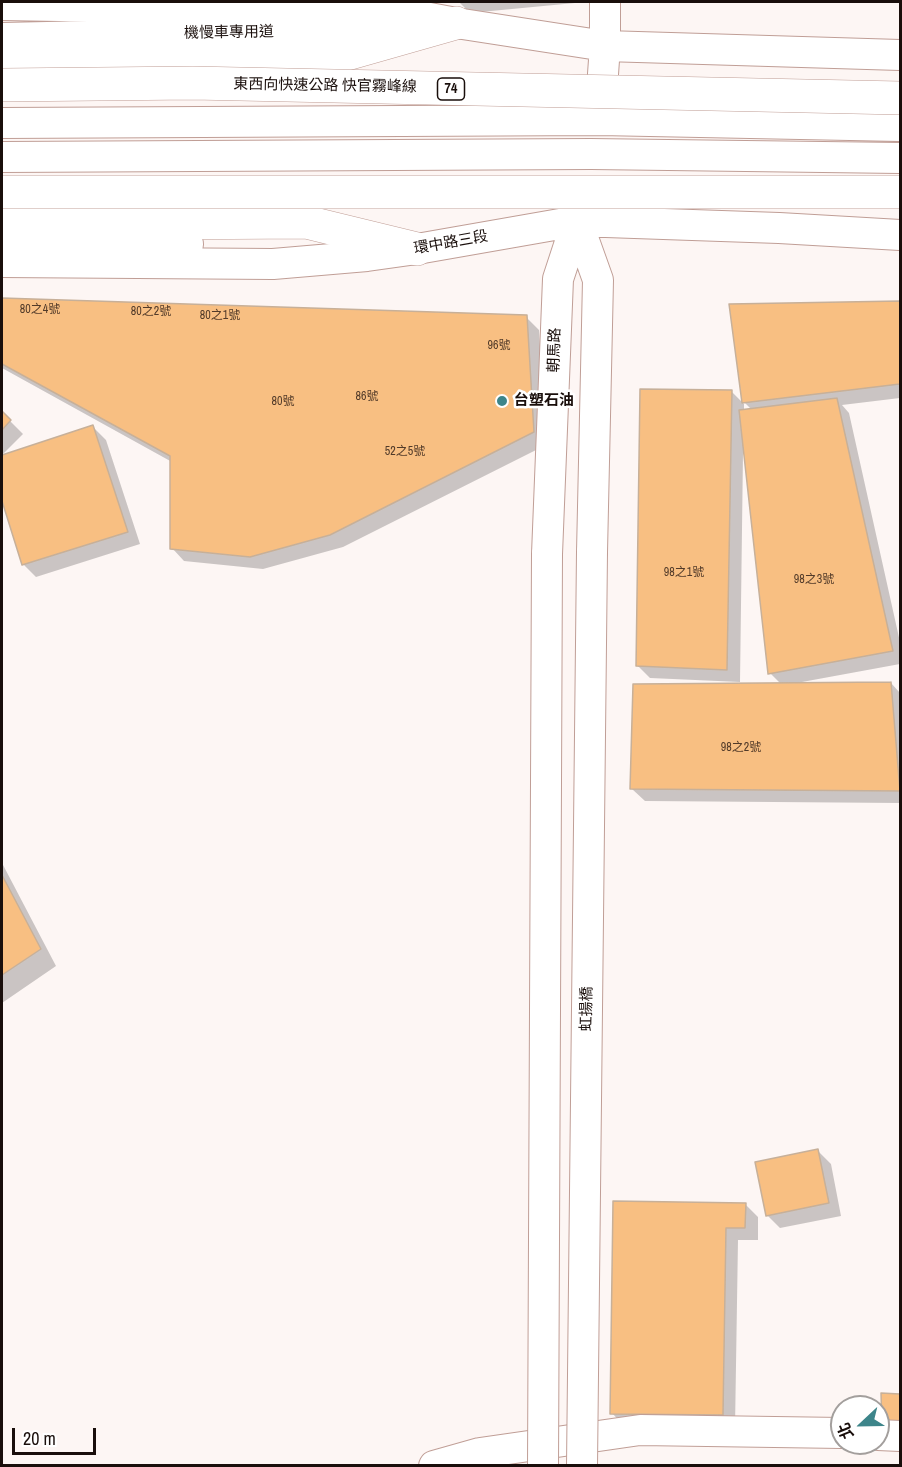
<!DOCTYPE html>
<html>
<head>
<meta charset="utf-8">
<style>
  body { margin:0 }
  #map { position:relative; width:902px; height:1467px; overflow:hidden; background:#fdf6f4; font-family:"Archivo Narrow","Noto Sans TC",sans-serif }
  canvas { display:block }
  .frame { position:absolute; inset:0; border:3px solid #190e0b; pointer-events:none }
  .north { position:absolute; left:830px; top:1395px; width:60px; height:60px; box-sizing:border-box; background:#fff; border:2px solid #a39f9d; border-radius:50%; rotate:248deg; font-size:16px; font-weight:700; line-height:24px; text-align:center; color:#190e0b }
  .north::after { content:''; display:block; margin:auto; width:21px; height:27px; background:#3d858a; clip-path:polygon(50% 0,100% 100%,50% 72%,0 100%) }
  .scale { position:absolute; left:12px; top:1428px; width:84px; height:27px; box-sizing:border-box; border:3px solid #190e0b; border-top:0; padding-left:8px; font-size:18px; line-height:21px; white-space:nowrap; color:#190e0b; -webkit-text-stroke:4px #fff; paint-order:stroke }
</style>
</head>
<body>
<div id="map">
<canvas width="902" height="1467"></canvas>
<div class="frame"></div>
<div class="north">北</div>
<div class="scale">20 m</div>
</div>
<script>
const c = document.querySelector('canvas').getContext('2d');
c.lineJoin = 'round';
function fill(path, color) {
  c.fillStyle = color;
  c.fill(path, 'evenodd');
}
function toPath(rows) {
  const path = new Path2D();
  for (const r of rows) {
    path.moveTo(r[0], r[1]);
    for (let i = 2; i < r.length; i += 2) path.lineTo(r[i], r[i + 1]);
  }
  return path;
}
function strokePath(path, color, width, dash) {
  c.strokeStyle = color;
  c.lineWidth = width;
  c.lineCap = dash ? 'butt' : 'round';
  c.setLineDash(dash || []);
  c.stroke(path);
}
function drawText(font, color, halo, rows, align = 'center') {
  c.font = font + ' "Archivo Narrow","Noto Sans TC",sans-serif';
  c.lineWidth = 5;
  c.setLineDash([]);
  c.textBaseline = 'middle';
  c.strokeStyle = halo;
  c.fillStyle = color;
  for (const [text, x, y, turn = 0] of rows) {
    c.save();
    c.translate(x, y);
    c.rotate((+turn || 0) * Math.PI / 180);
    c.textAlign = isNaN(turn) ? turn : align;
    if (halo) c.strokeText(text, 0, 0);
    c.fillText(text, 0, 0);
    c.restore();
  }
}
fill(toPath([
  [459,2,575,2,575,3,470,13],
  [2,300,526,317,539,330,546,445,343,547,263,569,184,561,172,548,172,462,2,368],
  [900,303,900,398,842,405,849,413,900,642,900,664,802,682,802,684,891,683,900,693,900,803,645,801,632,789,781,684,770,673,745,453,743,453,740,682,650,678,637,665,731,391,744,404,744,411,752,410,744,402,744,403,731,306],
  [2,413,23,434,2,455],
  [93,427,106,440,140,544,36,577,24,565,2,496,2,456],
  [2,863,56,966,2,1003],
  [818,1151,831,1164,841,1216,780,1228,767,1215],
  [615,1202,746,1205,758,1217,758,1240,738,1240,735,1428,624,1426,612,1413]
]), '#0003');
const building = toPath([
  [2,298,527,315,534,432,330,535,250,557,170,549,170,456,2,364,2,298],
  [900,301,900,384,742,403,729,304,900,301],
  [640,389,732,390,727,670,636,666,640,389],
  [837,398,893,651,768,674,739,410,837,398],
  [2,411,11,420,2,430,2,411],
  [93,425,128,532,22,565,2,501,2,455,93,425],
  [891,682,900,791,630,789,633,684,891,682],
  [2,875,41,949,2,975,2,875],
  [818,1149,829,1203,766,1216,755,1162,818,1149],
  [613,1201,746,1203,745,1228,726,1228,723,1415,610,1414,613,1201],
  [881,1393,900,1394,900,1427,882,1427,881,1393]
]);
fill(building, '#f8bf82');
strokePath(building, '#c7b099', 1.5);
const minor = toPath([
  [2,5,347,11,419,16,456,23,605,46,900,55],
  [2,38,366,30],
  [600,116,605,46,605,2],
  [2,123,600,120,900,126],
  [2,157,591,154,900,158],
  [577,221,598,280,592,552],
  [2,241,96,240,188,244],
  [2,262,273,264,367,256,417,249,577,221,779,228,900,235],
  [547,554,558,279,577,221,581,204],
  [878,1435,900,1436],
  [434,1466,480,1453,640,1430,842,1433]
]);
const highway = toPath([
  [2,55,347,54,456,23],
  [2,224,306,222,417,249]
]);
strokePath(minor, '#c09e96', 32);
strokePath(highway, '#c09e96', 34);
strokePath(minor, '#fff', 30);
strokePath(highway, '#fff', 33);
const minorBridge = toPath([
  [543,1466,547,554],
  [582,1466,592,552]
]);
const highwayBridge = toPath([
  [2,85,193,83,900,98],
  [2,192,900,192]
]);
strokePath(minorBridge, '#c09e96', 32, []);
strokePath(highwayBridge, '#c09e96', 34, []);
strokePath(minorBridge, '#fff', 30);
strokePath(highwayBridge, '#fff', 33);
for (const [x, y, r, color] of [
  [502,401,6,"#3d858a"]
]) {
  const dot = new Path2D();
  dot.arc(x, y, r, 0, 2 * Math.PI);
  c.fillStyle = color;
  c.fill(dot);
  strokePath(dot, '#fff', 2);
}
drawText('12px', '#513a29', null, [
  ["80之4號",40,310],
  ["80之2號",151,312],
  ["80之1號",220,316],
  ["96號",499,346],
  ["86號",367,397],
  ["80號",283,402],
  ["52之5號",405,452],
  ["98之1號",684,573],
  ["98之3號",814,580],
  ["98之2號",741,748]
]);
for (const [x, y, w] of [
  [451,89,27]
]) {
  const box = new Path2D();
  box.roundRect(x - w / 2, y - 11, w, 22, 4.5);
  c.fillStyle = '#fff';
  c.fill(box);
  strokePath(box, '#190e0b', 1.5);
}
drawText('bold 14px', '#190e0b', null, [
  ["74",451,89]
]);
drawText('15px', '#190e0b', '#fff', [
  ["機慢車專用道",229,33,-1],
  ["東西向快速公路 快官霧峰線",325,86,1],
  ["環中路三段",451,243,-10],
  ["朝馬路",555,350,-88],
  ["虹揚橋",587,1009,-89]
]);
drawText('bold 15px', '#190e0b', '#fff', [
  ["台塑石油",514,401]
], 'left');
</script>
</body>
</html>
